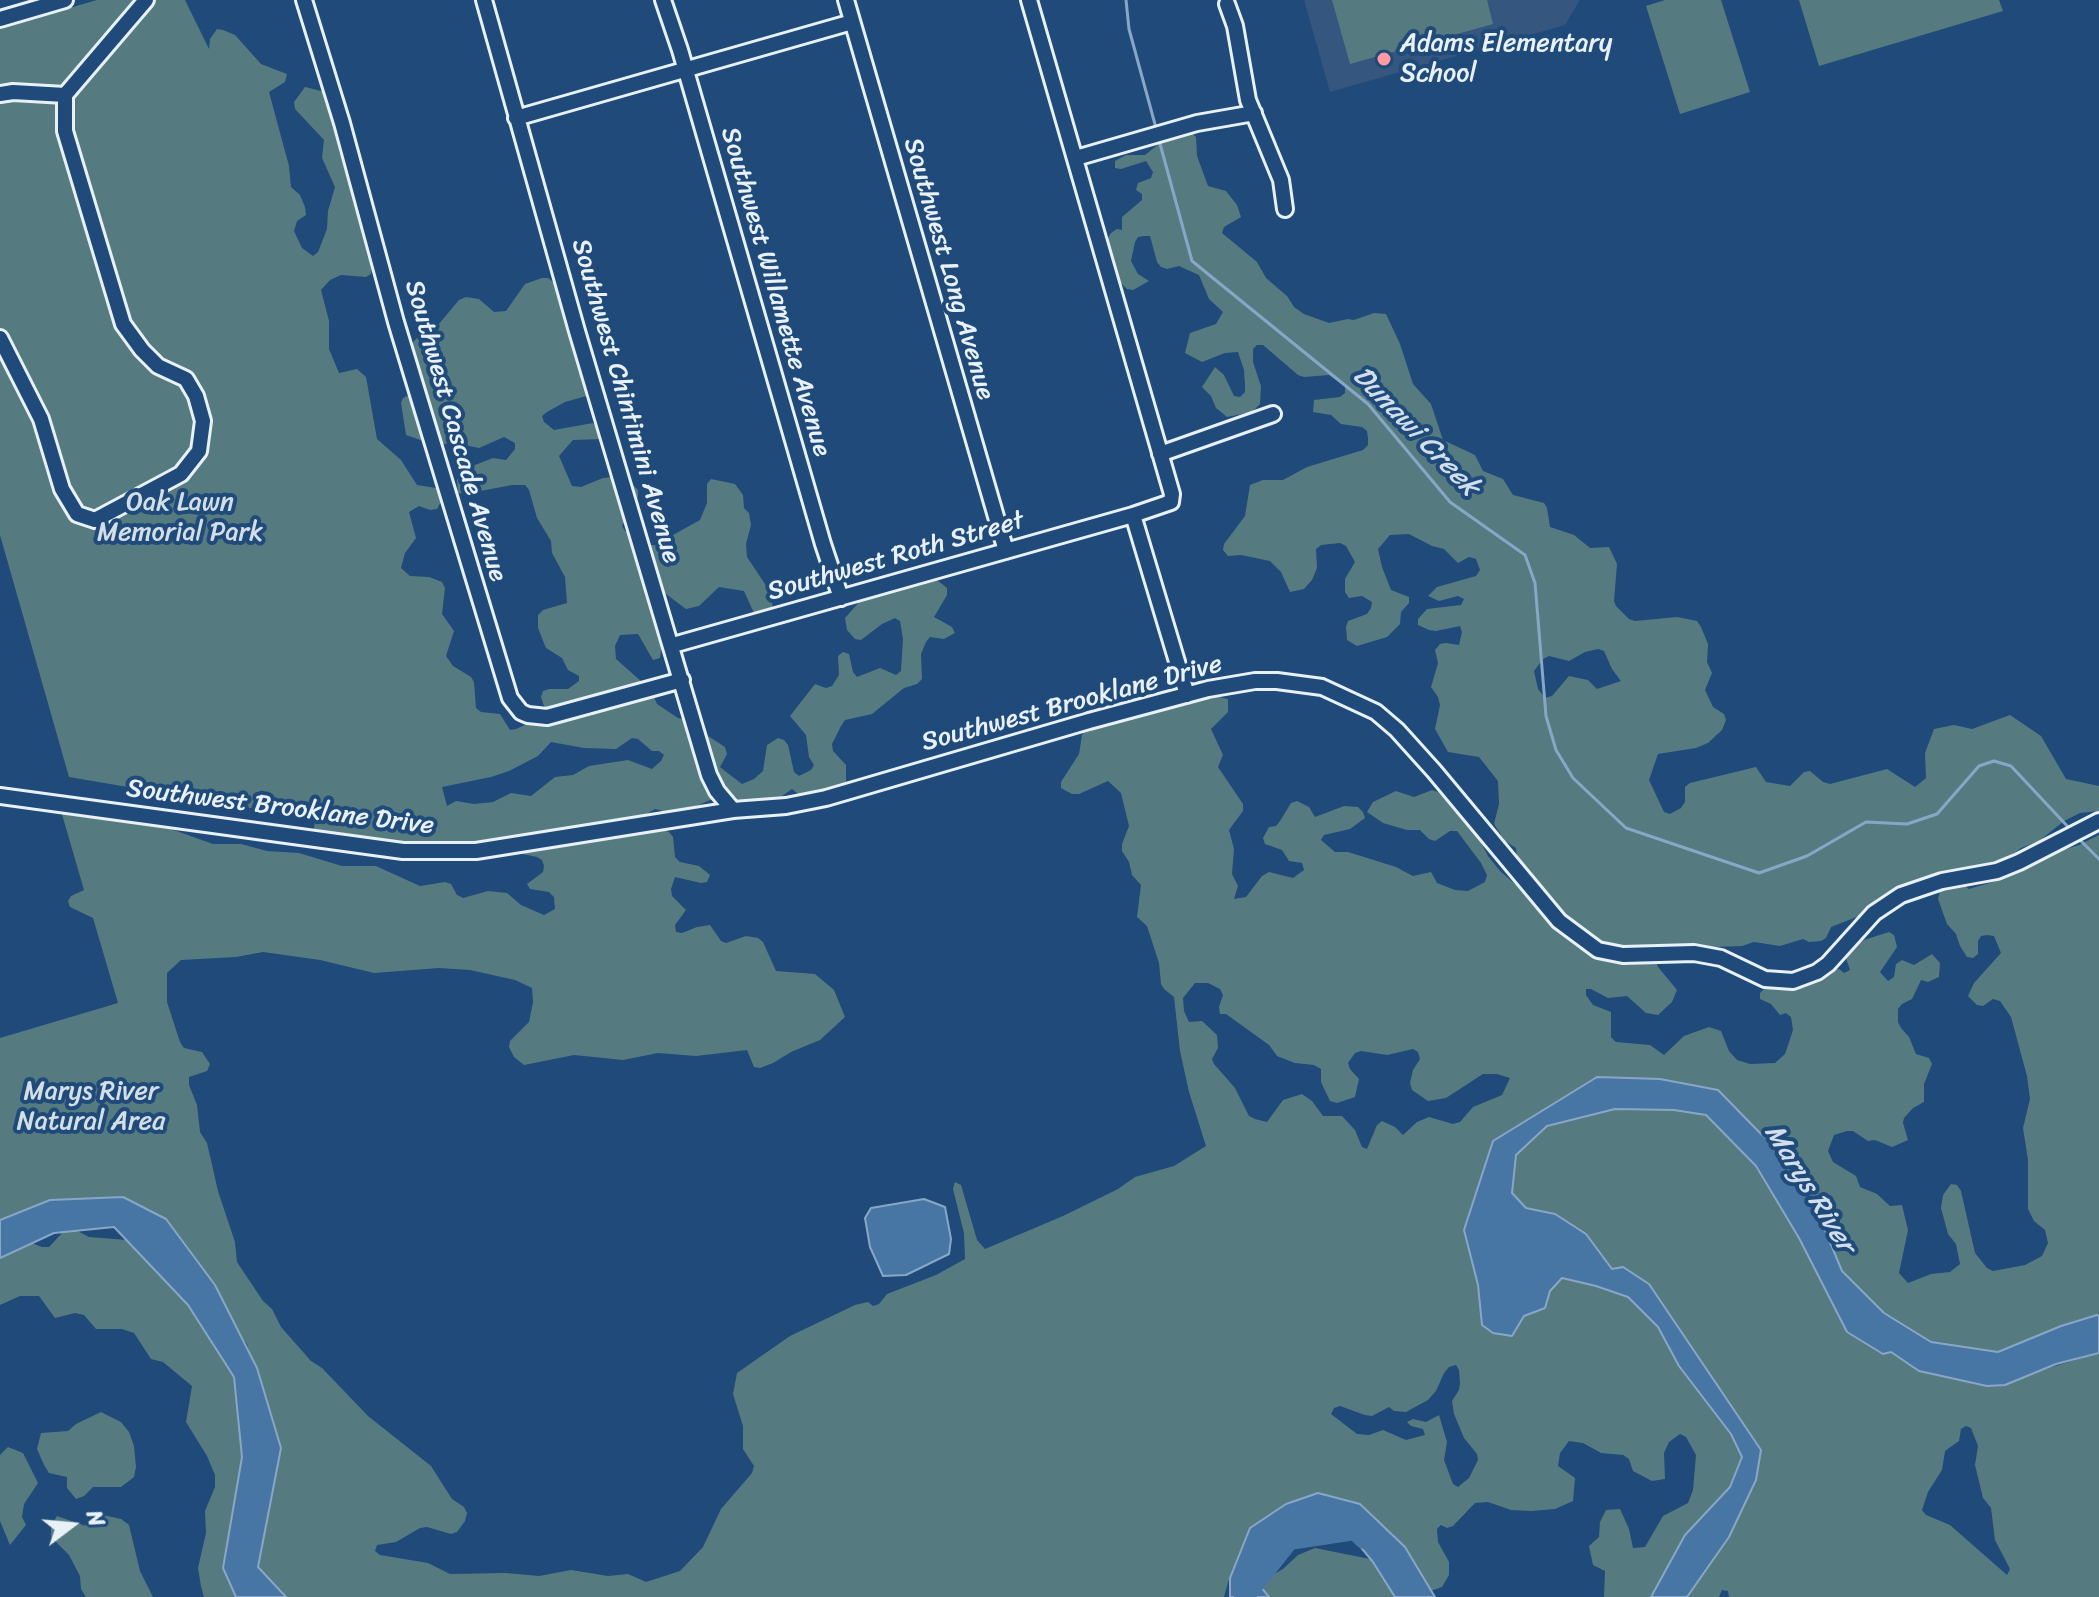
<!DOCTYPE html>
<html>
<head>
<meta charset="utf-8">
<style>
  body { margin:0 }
  #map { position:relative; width:2099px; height:1597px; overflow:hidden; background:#1f4a7a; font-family:Sriracha,sans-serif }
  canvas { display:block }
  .north { position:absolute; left:32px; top:1485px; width:80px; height:80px; -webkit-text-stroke:6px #1f4a7a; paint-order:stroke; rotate:74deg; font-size:22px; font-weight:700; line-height:32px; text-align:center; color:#e8f1f8 }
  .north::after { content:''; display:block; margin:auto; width:28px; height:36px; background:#e8f1f8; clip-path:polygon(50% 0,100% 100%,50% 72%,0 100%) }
</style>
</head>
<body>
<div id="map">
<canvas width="2099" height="1597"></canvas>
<div class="north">N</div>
</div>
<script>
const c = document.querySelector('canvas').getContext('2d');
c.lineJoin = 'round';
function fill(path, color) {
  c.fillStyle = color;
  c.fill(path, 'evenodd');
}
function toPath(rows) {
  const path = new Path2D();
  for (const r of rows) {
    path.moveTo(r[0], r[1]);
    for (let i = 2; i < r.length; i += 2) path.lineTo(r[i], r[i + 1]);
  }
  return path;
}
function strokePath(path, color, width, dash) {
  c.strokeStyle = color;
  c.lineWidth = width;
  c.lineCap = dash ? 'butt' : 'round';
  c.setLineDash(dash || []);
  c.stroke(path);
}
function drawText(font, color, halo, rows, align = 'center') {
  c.font = font + ' Sriracha,sans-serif';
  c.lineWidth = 8;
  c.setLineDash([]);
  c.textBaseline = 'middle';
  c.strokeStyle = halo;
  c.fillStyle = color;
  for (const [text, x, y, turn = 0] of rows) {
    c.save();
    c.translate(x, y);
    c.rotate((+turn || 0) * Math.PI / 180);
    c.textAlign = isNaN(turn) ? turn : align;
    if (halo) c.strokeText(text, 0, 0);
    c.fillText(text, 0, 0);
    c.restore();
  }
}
fill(toPath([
  [1304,0,1580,0,1565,25,1330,92]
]), '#35567e');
fill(toPath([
  [97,0,185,0,209,49,210,39,217,29,223,30,235,35,261,64,287,74,285,82,269,92,289,166,291,187,300,195,305,207,306,215,297,221,294,231,302,248,313,256,318,252,327,229,328,211,335,187,322,158,324,140,295,109,294,102,305,87,329,93,345,142,340,146,339,152,351,166,373,260,371,274,366,277,341,275,330,280,321,290,329,321,329,349,339,373,357,369,366,377,377,439,401,460,417,485,436,488,443,498,437,509,430,510,419,506,409,512,416,538,405,553,401,568,410,576,429,577,442,582,445,588,442,614,454,631,446,656,453,666,471,677,474,682,476,708,481,712,500,714,510,730,516,729,547,715,541,697,543,691,549,689,568,689,579,681,579,676,568,670,562,658,546,648,538,628,538,615,543,610,567,603,565,577,552,553,551,541,537,518,529,490,525,485,512,485,465,494,458,493,457,480,462,470,493,458,506,460,515,449,515,443,504,437,479,448,454,443,435,445,406,435,401,403,403,398,414,393,409,347,417,338,438,325,459,300,466,297,479,299,494,312,506,311,525,284,542,278,548,278,558,286,568,316,568,329,573,341,585,357,590,395,565,402,547,412,542,416,544,422,554,430,593,423,602,433,603,439,573,440,559,456,572,486,581,487,603,478,614,477,633,485,638,490,638,497,622,526,625,531,648,545,655,545,700,520,707,503,707,484,711,479,735,484,743,495,744,508,749,513,751,525,746,544,747,557,773,596,772,608,760,614,754,613,744,591,719,587,699,606,686,609,662,591,658,595,659,607,654,619,662,645,660,658,653,660,638,634,620,635,615,646,616,659,651,690,657,704,678,718,704,724,708,736,725,747,727,754,720,767,725,771,742,784,754,779,763,771,767,745,778,738,784,740,788,745,794,772,799,776,811,770,814,765,809,757,806,735,790,716,815,684,826,688,832,686,839,675,838,656,843,652,849,654,853,672,857,677,880,668,896,675,901,671,903,639,900,621,895,618,882,624,861,640,855,639,847,630,845,618,861,600,890,591,906,581,925,578,937,580,947,588,947,595,934,617,952,627,955,633,944,639,930,637,926,642,921,654,922,679,917,684,904,688,872,714,845,720,841,726,832,744,833,751,846,765,846,786,802,797,792,789,771,804,749,811,720,796,682,812,675,814,655,809,621,829,597,824,584,830,627,837,657,828,669,832,673,837,675,857,680,862,699,866,710,875,707,882,701,883,675,877,671,889,672,896,686,910,675,925,676,932,682,933,697,927,710,925,721,941,726,943,746,936,758,938,763,942,776,971,815,974,834,990,845,1017,820,1040,791,1052,773,1063,760,1068,754,1067,747,1050,696,1056,658,1053,623,1060,574,1055,524,1065,514,1057,509,1047,510,1041,529,1022,533,1002,532,988,515,980,470,970,439,968,374,973,320,960,263,952,236,957,181,960,167,973,167,1002,180,1042,184,1048,202,1052,210,1064,207,1071,189,1077,189,1085,197,1105,200,1132,207,1143,218,1191,235,1242,237,1262,263,1301,272,1309,281,1327,311,1361,322,1368,368,1416,431,1466,452,1499,464,1507,467,1513,465,1521,457,1532,451,1534,427,1527,420,1528,396,1542,377,1545,375,1551,380,1555,428,1563,450,1574,506,1573,539,1576,571,1570,608,1576,628,1574,646,1582,680,1571,703,1547,721,1509,752,1473,754,1466,743,1449,743,1426,733,1394,737,1373,790,1336,855,1305,868,1302,873,1306,879,1304,887,1294,936,1275,965,1259,964,1233,953,1189,955,1182,961,1185,977,1240,985,1249,1063,1216,1118,1189,1135,1177,1174,1166,1206,1146,1189,1092,1180,1051,1174,997,1164,989,1161,984,1159,963,1147,926,1137,917,1141,885,1132,875,1129,862,1122,851,1122,844,1129,826,1121,793,1108,781,1079,794,1072,794,1061,788,1061,782,1079,754,1082,735,1090,725,1103,727,1133,712,1210,695,1228,699,1228,712,1211,729,1223,755,1218,767,1243,804,1243,811,1229,830,1234,849,1232,874,1238,886,1234,899,1246,897,1262,876,1269,872,1293,878,1304,870,1302,863,1289,861,1282,850,1265,844,1263,838,1269,827,1276,826,1280,821,1291,803,1297,801,1309,807,1315,817,1344,806,1358,807,1363,812,1365,818,1350,829,1324,835,1321,840,1335,852,1348,852,1396,867,1413,876,1431,872,1437,883,1455,890,1468,891,1485,882,1487,875,1481,863,1457,831,1450,831,1435,841,1429,839,1420,830,1407,830,1383,823,1367,812,1373,802,1396,791,1414,797,1432,790,1438,792,1473,827,1488,856,1500,871,1515,884,1530,892,1535,887,1535,881,1525,872,1517,861,1516,848,1505,841,1494,824,1499,804,1498,781,1479,757,1448,752,1435,729,1440,705,1438,697,1431,687,1438,663,1435,650,1440,644,1446,643,1459,645,1462,632,1460,626,1436,631,1429,630,1418,625,1418,619,1427,609,1461,605,1464,599,1458,596,1439,601,1428,596,1437,587,1476,576,1480,570,1476,559,1469,557,1458,563,1444,549,1432,546,1409,534,1390,535,1378,549,1382,567,1391,590,1409,597,1409,603,1401,612,1400,624,1387,637,1357,646,1347,640,1346,627,1348,621,1367,614,1371,608,1372,602,1362,596,1349,598,1345,592,1345,579,1355,562,1346,546,1340,543,1321,545,1316,549,1317,568,1312,580,1304,589,1290,592,1281,572,1270,561,1241,555,1228,556,1223,550,1224,544,1245,516,1250,485,1263,480,1283,480,1307,467,1363,450,1368,445,1368,438,1367,431,1362,427,1341,424,1331,415,1313,412,1314,400,1340,397,1345,393,1345,386,1329,375,1304,377,1298,375,1263,345,1257,345,1253,349,1253,362,1261,386,1260,404,1252,412,1227,417,1216,408,1211,396,1202,387,1215,367,1224,375,1234,396,1240,397,1245,392,1245,385,1244,370,1238,352,1225,353,1202,362,1185,353,1190,333,1216,324,1223,312,1209,299,1199,275,1179,266,1167,269,1161,267,1157,262,1150,236,1144,236,1138,237,1135,242,1131,261,1138,274,1149,281,1133,290,1127,289,1118,280,1103,252,1104,245,1111,233,1117,229,1122,230,1122,217,1142,200,1142,194,1136,190,1138,183,1151,178,1153,172,1146,161,1121,169,1115,168,1115,161,1126,155,1145,155,1160,143,1192,133,1196,137,1197,156,1208,186,1226,191,1237,205,1241,217,1224,227,1222,233,1257,262,1266,278,1287,296,1294,307,1304,314,1329,323,1348,319,1354,320,1374,313,1386,314,1400,344,1413,384,1431,404,1443,440,1475,455,1483,471,1503,479,1513,495,1544,503,1547,508,1550,527,1574,535,1590,548,1609,547,1617,564,1614,601,1616,606,1629,619,1635,621,1677,617,1697,621,1701,627,1708,644,1707,662,1712,673,1705,690,1713,707,1724,714,1726,720,1722,730,1708,743,1696,748,1658,754,1649,780,1664,812,1670,814,1681,808,1685,802,1685,787,1690,783,1756,767,1766,782,1790,786,1804,772,1810,771,1823,782,1830,784,1887,769,1915,787,1926,778,1925,753,1934,729,1954,725,1972,729,2010,715,2041,736,2066,779,2099,786,2099,811,2080,813,2064,821,2039,841,2021,848,2000,864,1914,881,1872,911,1831,927,1826,938,1821,941,1809,942,1803,939,1780,946,1754,942,1742,946,1715,947,1697,953,1659,956,1656,961,1658,967,1677,990,1672,1002,1658,1015,1646,1013,1627,996,1608,998,1591,989,1586,989,1586,995,1593,1005,1611,1012,1611,1037,1616,1042,1650,1045,1664,1055,1684,1036,1709,1027,1721,1031,1729,1051,1737,1060,1750,1064,1775,1063,1785,1054,1793,1030,1791,1017,1786,1013,1780,1015,1771,1004,1760,999,1760,993,1769,984,1794,983,1798,988,1805,987,1827,971,1839,969,1844,973,1850,970,1846,958,1849,953,1864,940,1889,932,1894,935,1897,947,1880,972,1888,981,1894,977,1896,964,1902,960,1914,965,1932,954,1940,963,1939,977,1928,982,1921,980,1912,999,1902,1004,1898,1009,1898,1022,1901,1028,1909,1037,1916,1054,1929,1058,1932,1064,1924,1084,1924,1102,1913,1108,1904,1118,1903,1123,1908,1140,1892,1147,1875,1140,1868,1141,1853,1131,1847,1131,1834,1135,1828,1151,1833,1162,1856,1176,1860,1187,1877,1194,1890,1206,1902,1205,1908,1230,1899,1273,1908,1283,1931,1274,1950,1272,1960,1264,1956,1244,1948,1234,1941,1208,1943,1195,1951,1184,1957,1185,1961,1191,1975,1253,1987,1268,1993,1271,2025,1265,2042,1256,2048,1243,2045,1230,2034,1221,2028,1209,2028,1160,2023,1128,2030,1099,2027,1076,2011,1017,2000,1001,1993,999,1983,1006,1977,1005,1968,996,1974,983,2001,953,1994,936,1987,935,1981,936,1978,941,1978,954,1973,958,1967,957,1960,946,1956,934,1947,924,1938,899,1941,887,1959,882,1969,889,1996,881,2025,862,2079,845,2099,835,2099,1316,2061,1326,1998,1352,1931,1342,1884,1313,1842,1271,1814,1203,1814,1182,1806,1170,1761,1134,1718,1090,1597,1077,1493,1141,1464,1230,1478,1285,1482,1325,1512,1335,1524,1316,1545,1308,1550,1290,1562,1278,1596,1286,1628,1297,1658,1327,1679,1366,1731,1433,1742,1457,1730,1487,1685,1535,1651,1597,1604,1597,1605,1571,1593,1565,1589,1546,1599,1537,1600,1522,1606,1510,1620,1509,1629,1529,1633,1548,1645,1547,1663,1516,1688,1503,1693,1490,1696,1455,1686,1437,1680,1434,1669,1442,1664,1453,1665,1479,1652,1481,1633,1471,1629,1459,1623,1455,1601,1453,1583,1443,1569,1441,1560,1453,1558,1466,1575,1478,1573,1501,1555,1509,1531,1511,1511,1510,1488,1502,1475,1503,1453,1526,1447,1528,1441,1525,1437,1529,1438,1542,1449,1562,1449,1575,1442,1587,1422,1594,1390,1533,1362,1505,1355,1504,1244,1552,1229,1579,1224,1597,262,1597,256,1585,260,1387,247,1344,229,1323,217,1287,131,1222,0,1226,0,1038,118,1003,93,918,70,907,68,901,71,896,84,890,59,804,110,815,111,819,154,823,213,844,241,844,267,851,299,853,342,866,376,866,420,886,445,882,451,884,457,895,463,898,488,891,507,893,521,905,544,915,555,909,554,897,549,892,530,889,527,884,543,872,544,866,542,860,537,857,518,853,497,853,479,844,471,843,438,850,319,833,314,829,315,819,69,777,0,535,0,28],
  [1598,649,1604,651,1612,669,1621,681,1597,689,1588,680,1569,676,1552,696,1545,698,1538,689,1534,671,1543,659,1549,656,1569,661,1585,652],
  [632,738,638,739,652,751,659,751,664,755,661,761,652,769,628,760,589,766,573,775,555,777,531,796,511,793,493,802,474,804,456,801,447,806,442,787,491,777,509,771,538,756,551,742,584,748,616,749],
  [1195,983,1208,983,1220,989,1223,995,1219,1007,1220,1014,1226,1014,1269,1045,1277,1056,1295,1063,1314,1065,1321,1069,1321,1082,1330,1101,1337,1103,1355,1097,1359,1079,1350,1069,1348,1063,1355,1053,1361,1051,1387,1055,1413,1049,1418,1052,1420,1059,1413,1070,1410,1083,1412,1090,1428,1101,1446,1098,1483,1074,1497,1074,1510,1078,1502,1095,1473,1107,1460,1122,1453,1124,1429,1117,1417,1122,1403,1135,1395,1127,1382,1121,1377,1125,1367,1149,1362,1147,1355,1130,1342,1116,1323,1116,1312,1101,1302,1094,1283,1100,1267,1122,1255,1119,1249,1116,1235,1088,1214,1064,1212,1059,1218,1048,1217,1035,1202,1021,1189,1022,1184,1011,1183,998],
  [1456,1365,1459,1370,1460,1383,1459,1390,1452,1401,1454,1414,1464,1438,1477,1454,1478,1460,1469,1478,1458,1487,1453,1484,1444,1460,1447,1442,1439,1415,1426,1422,1413,1419,1407,1422,1411,1426,1423,1429,1425,1435,1406,1440,1383,1430,1369,1435,1357,1434,1331,1414,1334,1408,1340,1406,1365,1415,1372,1416,1389,1407,1394,1411,1406,1412,1428,1400,1436,1391,1444,1373,1449,1367],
  [1332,0,1487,0,1493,24,1350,64],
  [1665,0,1721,0,1750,92,1680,114,1646,6],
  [1799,0,1999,0,2003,11,1819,66],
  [1615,1109,1674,1110,1706,1115,1755,1166,1799,1238,1847,1333,1883,1354,1891,1352,1919,1371,1988,1386,2099,1353,2099,1597,1729,1597,1728,1591,1722,1590,1719,1597,1687,1597,1729,1537,1761,1449,1649,1284,1612,1269,1586,1234,1555,1214,1526,1208,1512,1193,1516,1155,1547,1126],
  [1966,1426,1971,1428,1978,1446,1975,1465,1983,1498,1991,1508,1995,1540,2010,1569,2007,1575,1950,1525,1926,1515,1922,1510,1928,1492,1942,1470,1945,1451,1959,1441,1961,1429],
  [72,1228,89,1237,127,1240,140,1238,245,1383,236,1597,204,1597,201,1586,198,1568,206,1533,205,1511,215,1487,215,1475,207,1456,186,1422,192,1386,163,1362,151,1359,134,1333,122,1329,96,1329,84,1315,75,1313,55,1318,39,1296,20,1296,0,1305,0,1246,24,1240,42,1247,49,1247,64,1231],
  [101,1412,121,1422,129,1432,134,1446,136,1467,134,1477,121,1487,93,1487,84,1496,76,1499,67,1488,67,1477,49,1473,44,1465,37,1449,41,1433,68,1431,76,1424],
  [8,1447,23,1453,38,1483,24,1504,22,1517,26,1525,10,1545,0,1521,0,1455],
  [103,1515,121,1519,129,1525,140,1571,153,1597,86,1597,81,1589,80,1576,69,1555,51,1537,51,1526,57,1516,83,1525],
  [1315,1548,1370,1559,1381,1566,1398,1597,1258,1597,1260,1585,1264,1580,1283,1569,1298,1555]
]), '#557b81');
const water = toPath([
  [1597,1077,1660,1079,1718,1090,1761,1134,1806,1170,1814,1182,1814,1204,1842,1271,1884,1313,1931,1342,1998,1352,2061,1326,2097,1315,2099,1316,2099,1353,2056,1364,2005,1385,1987,1386,1919,1371,1891,1352,1883,1354,1847,1332,1799,1238,1756,1166,1706,1115,1674,1110,1615,1109,1547,1126,1516,1155,1512,1193,1526,1208,1555,1214,1586,1234,1612,1269,1623,1267,1649,1284,1761,1450,1756,1480,1729,1537,1687,1597,1651,1597,1685,1535,1730,1487,1742,1457,1731,1434,1679,1366,1658,1327,1628,1297,1596,1286,1562,1278,1550,1291,1545,1308,1524,1316,1512,1336,1493,1333,1482,1325,1478,1285,1464,1230,1493,1141,1597,1077],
  [123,1197,166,1219,215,1285,257,1368,281,1448,258,1567,286,1597,236,1597,223,1568,242,1457,234,1377,188,1305,114,1227,54,1233,0,1258,0,1220,50,1200,123,1197],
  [924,1199,945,1207,951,1239,949,1254,906,1275,883,1276,870,1247,865,1218,871,1208,924,1199],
  [1318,1493,1360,1504,1405,1547,1435,1597,1395,1597,1373,1562,1354,1539,1339,1531,1298,1534,1273,1546,1262,1565,1260,1586,1269,1597,1230,1597,1230,1578,1250,1528,1286,1504,1318,1493]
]);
fill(water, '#4876a4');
strokePath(water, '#88a7c6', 2);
strokePath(toPath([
  [1126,0,1129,29,1156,128],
  [1159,140,1192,261,1368,404,1450,502,1525,555,1535,583,1546,716,1556,750,1573,778,1626,828,1759,873,1807,856,1866,822,1907,824,1937,814,1979,766,1994,761,2011,766,2070,829],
  [2078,838,2099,859]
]), '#88a7c6', 3);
strokePath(toPath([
  [1244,1597,1289,1540,1355,1530,1364,1539]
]), '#4876a4', 20);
const minor = toPath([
  [304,0,342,123,396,322,510,698,521,712,528,715,547,717,682,680],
  [484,0,577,331,709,775,717,791,733,810],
  [663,0,680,50,823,544,841,598],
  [846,0,1006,551],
  [1227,4,1235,26,1248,100,1281,180,1285,209],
  [0,19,65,0],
  [0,94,13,92,65,95],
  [516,118,852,22],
  [1076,158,1197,123,1254,113],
  [0,338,41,419,62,489,77,514,95,520,181,474,199,451,203,421,196,396,186,379,158,366,142,350,123,324,65,131,65,95,146,0],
  [1160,454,1273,414],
  [1133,515,1187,695],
  [673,645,1133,515,1171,502,1172,494,1029,0],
  [0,796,403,851,476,851,733,810,786,806,826,798,1089,721,1208,689,1255,681,1277,681,1322,687,1376,712,1397,730,1434,771,1559,921,1598,950,1623,955,1694,953,1721,958,1765,979,1793,981,1817,972,1828,964,1874,913,1901,895,1942,881,1997,871,2019,862,2099,821]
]);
strokePath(minor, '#e8f1f8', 20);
strokePath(minor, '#1f4a7a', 14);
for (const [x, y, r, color] of [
  [1384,59,8,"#ff9aa2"]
]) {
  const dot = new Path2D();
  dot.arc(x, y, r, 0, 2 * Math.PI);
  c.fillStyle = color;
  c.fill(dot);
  strokePath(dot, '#1f4a7a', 3);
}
drawText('26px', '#e8f1f8', '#1f4a7a', [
  ["Adams Elementary",1400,44],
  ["School",1400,74]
], 'left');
drawText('26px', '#e8f1f8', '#1f4a7a', [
  ["Southwest Long Avenue",948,269,74],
  ["Southwest Willamette Avenue",775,292,74],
  ["Southwest Chintimini Avenue",625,401,74],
  ["Southwest Cascade Avenue",455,431,74],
  ["Southwest Roth Street",896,557,-16],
  ["Southwest Brooklane Drive",1072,704,-15],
  ["Southwest Brooklane Drive",280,808,7]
]);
drawText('26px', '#d2dfe6', '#1f4a7a', [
  ["Oak Lawn",180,503],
  ["Memorial Park",180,533],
  ["Marys River",91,1092],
  ["Natural Area",91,1122]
]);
drawText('italic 28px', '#d0dfeb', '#1f4a7a', [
  ["Dunawi Creek",1415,432,46],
  ["Marys River",1809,1189,58]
]);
</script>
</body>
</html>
